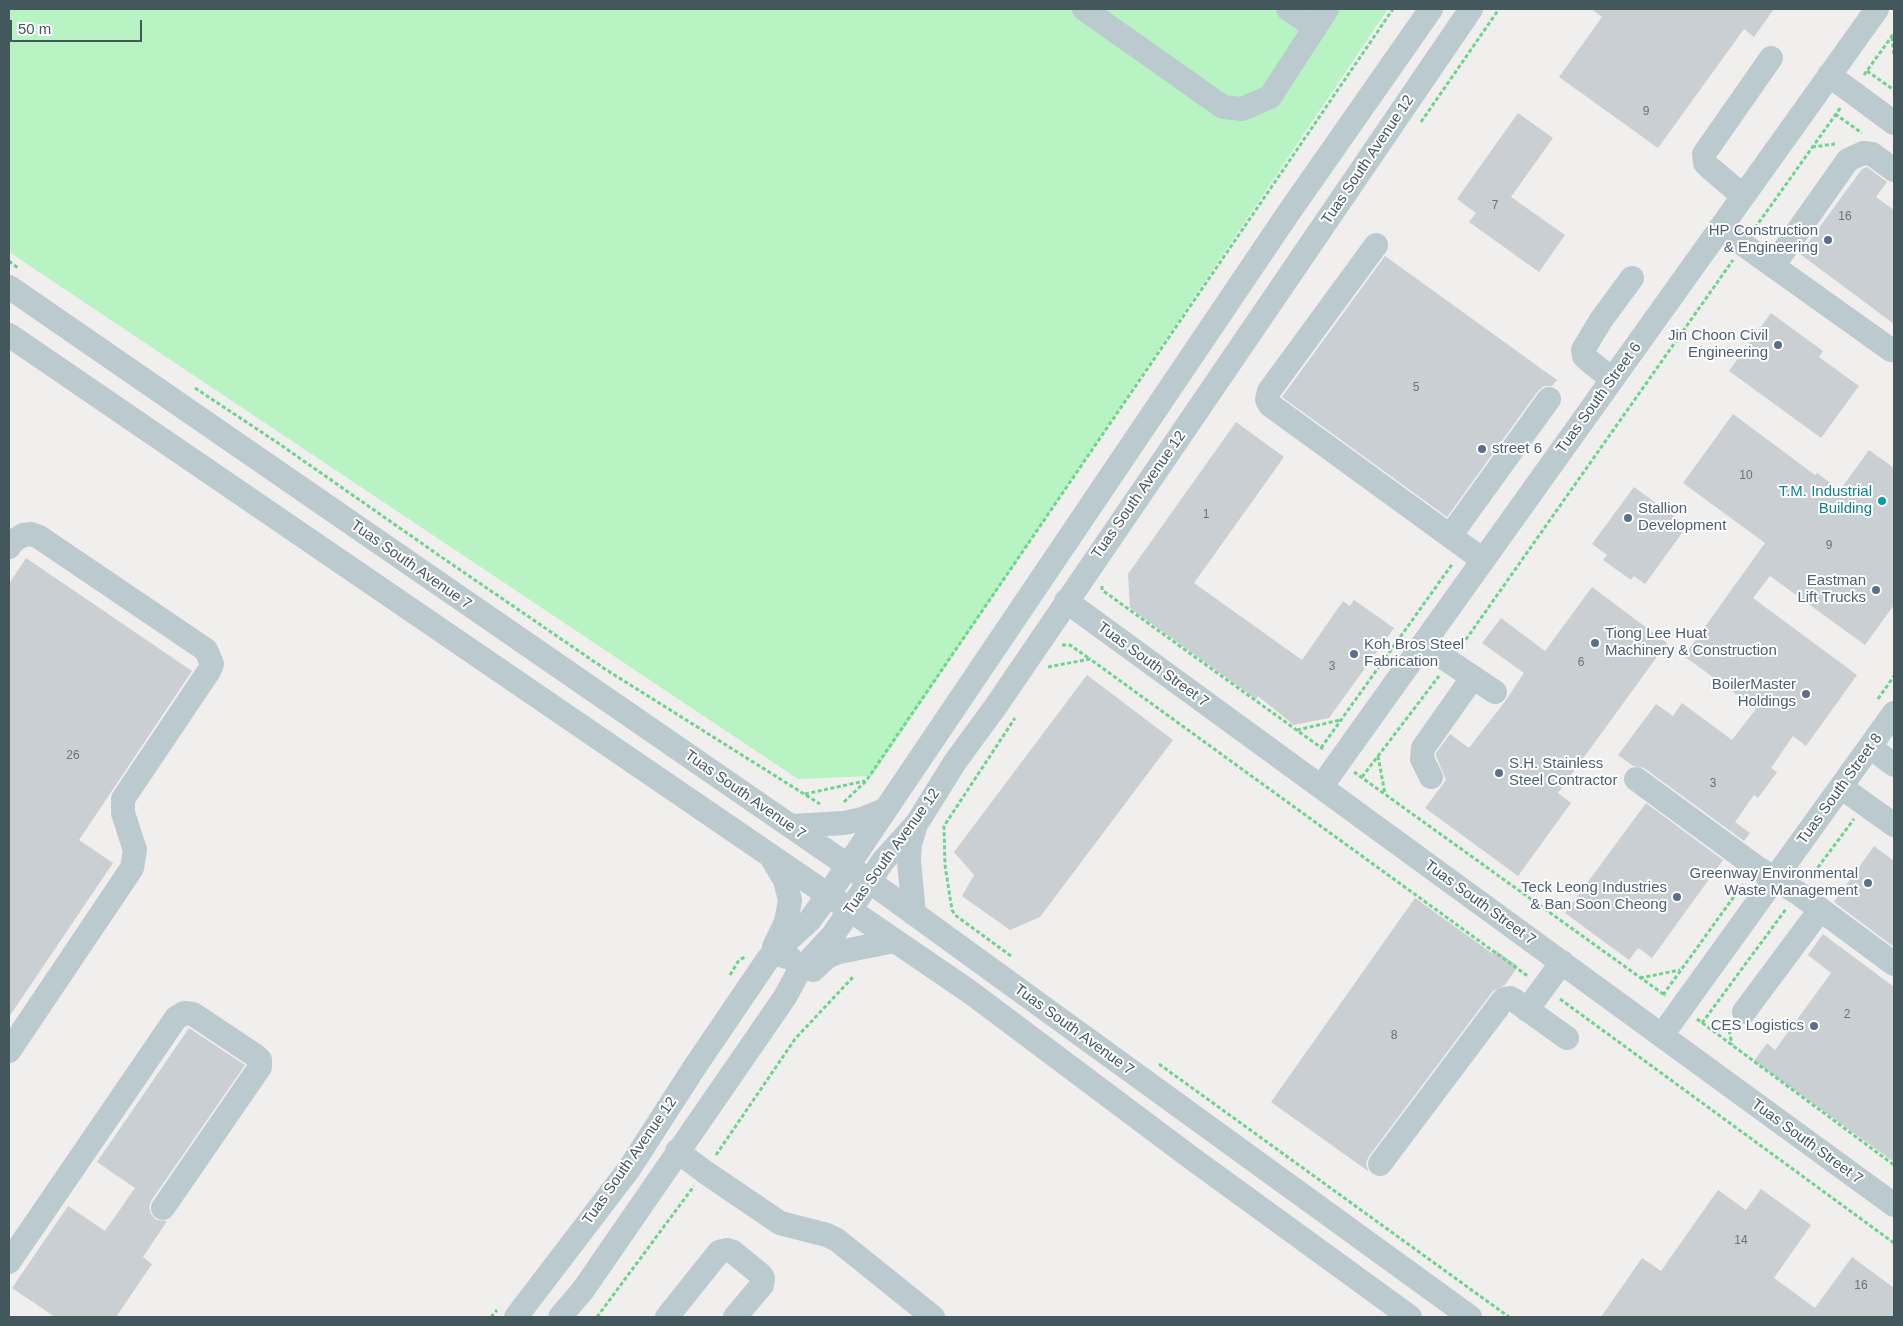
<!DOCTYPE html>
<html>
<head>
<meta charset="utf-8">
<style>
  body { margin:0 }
  #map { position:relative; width:1903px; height:1326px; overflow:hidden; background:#f1eeee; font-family:Arial,sans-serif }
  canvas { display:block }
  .frame { position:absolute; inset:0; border:10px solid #44575d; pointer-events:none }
  .scale { position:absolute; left:10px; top:20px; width:132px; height:22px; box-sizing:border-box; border:2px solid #44575d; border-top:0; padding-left:6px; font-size:15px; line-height:18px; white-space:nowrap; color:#44575d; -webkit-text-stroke:4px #fff; paint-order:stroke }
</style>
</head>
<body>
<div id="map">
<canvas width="1903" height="1326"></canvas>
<div class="frame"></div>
<div class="scale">50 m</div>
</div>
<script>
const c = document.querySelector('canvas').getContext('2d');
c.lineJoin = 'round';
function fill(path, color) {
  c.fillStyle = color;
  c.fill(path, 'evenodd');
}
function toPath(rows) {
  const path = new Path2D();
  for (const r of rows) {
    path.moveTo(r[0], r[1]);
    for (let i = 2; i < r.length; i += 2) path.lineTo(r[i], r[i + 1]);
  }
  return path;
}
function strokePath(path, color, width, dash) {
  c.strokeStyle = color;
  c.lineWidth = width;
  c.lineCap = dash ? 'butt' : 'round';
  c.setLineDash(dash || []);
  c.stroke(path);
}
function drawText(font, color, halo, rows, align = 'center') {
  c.font = font + ' Arial,sans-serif';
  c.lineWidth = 4;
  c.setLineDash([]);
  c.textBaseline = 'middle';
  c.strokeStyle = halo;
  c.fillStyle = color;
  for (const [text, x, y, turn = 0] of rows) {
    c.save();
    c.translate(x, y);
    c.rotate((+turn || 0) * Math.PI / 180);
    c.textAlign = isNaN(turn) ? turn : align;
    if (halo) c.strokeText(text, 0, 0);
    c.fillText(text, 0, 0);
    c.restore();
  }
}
fill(toPath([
  [9,9,1388,9,872,776,798,779,9,252]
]), '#b8f3c3');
fill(toPath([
  [1591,9,1774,9,1754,37,1744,29,1658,148,1559,77,1602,17],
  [1518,113,1553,138,1511,197,1565,235,1539,272,1469,222,1476,213,1457,199],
  [1867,167,1887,182,1876,197,1894,210,1894,324,1800,254,1862,169],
  [1385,256,1557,380,1552,386,1544,386,1538,391,1447,517,1282,397],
  [1771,313,1823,351,1819,357,1859,386,1821,438,1729,371],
  [1733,414,1815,475,1817,473,1840,490,1869,450,1894,468,1894,605,1865,645,1770,576,1753,598,1857,675,1806,746,1793,736,1771,768,1777,772,1758,798,1754,795,1735,822,1750,833,1744,841,1644,768,1633,766,1618,755,1656,704,1673,716,1682,703,1732,740,1756,709,1684,656,1765,543,1683,483],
  [1236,422,1284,457,1194,583,1302,660,1343,601,1350,606,1354,600,1394,628,1329,718,1294,725,1258,696,1256,699,1130,608,1128,574],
  [1634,487,1687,526,1645,584,1634,576,1631,580,1603,560,1607,555,1592,544],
  [26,558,192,671,79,840,113,863,9,1017,9,584],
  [1592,587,1667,643,1558,793,1571,803,1518,876,1425,808,1446,780,1436,756,1436,753,1450,734,1469,748,1506,700,1524,673,1482,643,1501,618,1545,651],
  [1087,675,1173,740,1040,917,1010,930,962,896,974,875,954,852],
  [1646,803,1723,860,1652,958,1638,948,1629,960,1565,913],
  [1874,846,1894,861,1894,947,1834,902],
  [1415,898,1493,954,1495,950,1518,966,1505,985,1493,991,1369,1156,1366,1163,1368,1171,1271,1102],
  [1823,934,1894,987,1894,1162,1754,1061,1767,1043,1775,1050,1831,973,1808,955],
  [189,1028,245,1065,151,1201,149,1207,151,1214,156,1220,167,1221,143,1257,152,1264,116,1317,55,1317,12,1288,68,1206,105,1231,135,1188,97,1162],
  [1761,1189,1811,1225,1774,1278,1815,1308,1852,1257,1894,1288,1894,1317,1601,1317,1642,1258,1661,1271,1718,1190,1746,1210]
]), '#c9cfd3');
strokePath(toPath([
  [1892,37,1894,56],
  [1867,71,1894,90],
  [1864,75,1894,33],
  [1835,114,1862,133],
  [1421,122,1499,9],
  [1812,147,1835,144],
  [1755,228,1841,107],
  [9,261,18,268],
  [195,388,278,443,437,554,605,669,820,804],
  [1102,586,1102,590,1323,749],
  [1062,645,1070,645,1090,659],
  [1462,645,1733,260],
  [1048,667,1090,659,1529,977],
  [1878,699,1894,676],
  [1297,730,1340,720],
  [1321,748,1453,563],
  [1378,756,1385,794],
  [1354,772,1666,996],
  [1362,777,1439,676],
  [805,794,865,781],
  [844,802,866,781,1393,9],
  [1810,878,1854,819],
  [1011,956,955,915,952,910,945,865,944,826,1015,718],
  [730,975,739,960,745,957],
  [1640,978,1680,970],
  [1663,995,1743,884],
  [1560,999,1894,1243],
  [1697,1019,1894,1165],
  [1702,1023,1786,909],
  [1728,1024,1732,1045],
  [1159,1064,1509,1317],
  [716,1155,795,1039,853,977],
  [491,1317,497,1310],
  [597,1317,694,1186]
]), '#6dd48d', 3, [4, 2.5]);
strokePath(toPath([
  [1084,9,1223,107,1242,109,1270,97,1327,9],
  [1288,9,1315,27],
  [1829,75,1894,123],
  [1743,196,1710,168,1705,163,1704,154,1771,58],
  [1720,228,1891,350,1894,350],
  [1376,245,1269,391,1267,400,1270,405,1483,560],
  [1773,266,1848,160,1863,153,1872,154,1894,170],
  [9,287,847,865,1470,1317],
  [9,335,970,992,1190,1157,1410,1317],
  [1612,379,1588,360,1584,356,1583,350,1601,320,1632,278],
  [1450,536,1549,399],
  [9,547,12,542,23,535,31,534,39,537,206,650,212,664,209,671,123,799,123,813,135,850,132,868,9,1051],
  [1066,601,1894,1205],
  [1423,644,1495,692],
  [1870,747,1894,765],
  [1431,777,1422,759,1423,748,1473,677],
  [1636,779,1756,867,1798,893,1894,964],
  [1321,787,1877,9],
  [1841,787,1894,825],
  [791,826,844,823,862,819,884,810],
  [773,860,785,880,790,900,786,922,774,947],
  [914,914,909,862,910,844,916,824],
  [774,953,810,920,828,895,1287,215,1431,9],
  [813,970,827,957,839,952,894,941],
  [1527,1010,1562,962],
  [1744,1012,1820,910],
  [1662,1035,1894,713],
  [677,1151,705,1172,780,1223,827,1235,837,1240,933,1317],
  [1380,1164,1504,999,1510,998,1514,1000,1567,1038],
  [9,1262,176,1018,184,1013,193,1014,256,1056,260,1060,260,1067,163,1208],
  [516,1317,629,1169,694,1068,768,959,774,953,790,958],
  [560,1317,583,1290,785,997,798,973,833,935,883,861,917,823,955,762,996,706,1471,9],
  [667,1317,719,1252,727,1250,733,1252,760,1274,763,1278,762,1285,735,1317]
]), '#bacacf', 24);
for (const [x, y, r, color] of [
  [1828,240,5,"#5c6f8a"],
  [1778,345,5,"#5c6f8a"],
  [1482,449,5,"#5c6f8a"],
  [1882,501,5,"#0f9aa8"],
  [1628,518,5,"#5c6f8a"],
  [1876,590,5,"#5c6f8a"],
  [1595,643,5,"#5c6f8a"],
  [1354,654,5,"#5c6f8a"],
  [1806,694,5,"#5c6f8a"],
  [1499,773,5,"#5c6f8a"],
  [1868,883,5,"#5c6f8a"],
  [1677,897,5,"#5c6f8a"],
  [1814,1026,5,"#5c6f8a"]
]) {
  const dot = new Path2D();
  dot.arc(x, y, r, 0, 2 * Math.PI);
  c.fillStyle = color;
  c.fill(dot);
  strokePath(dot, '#fff', 2);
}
drawText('12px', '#65757a', null, [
  ["9",1646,112],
  ["7",1495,206],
  ["16",1845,217],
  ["5",1416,388],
  ["10",1746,476],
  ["1",1206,515],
  ["9",1829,546],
  ["6",1581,663],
  ["3",1332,667],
  ["26",73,756],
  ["3",1713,784],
  ["2",1847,1015],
  ["8",1394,1036],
  ["14",1741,1241],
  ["16",1861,1286]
]);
drawText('15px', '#44575d', '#fff', [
  ["Tuas South Avenue 12",1368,160,-56],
  ["Tuas South Street 6",1599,398,-54],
  ["Tuas South Avenue 12",1139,495,-55],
  ["Tuas South Avenue 7",411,565,35],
  ["Tuas South Street 7",1153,665,36],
  ["Tuas South Street 8",1840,789,-54],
  ["Tuas South Avenue 7",745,795,35],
  ["Tuas South Avenue 12",892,852,-54],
  ["Tuas South Street 7",1480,903,36],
  ["Tuas South Avenue 7",1074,1030,36],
  ["Tuas South Street 7",1807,1142,36],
  ["Tuas South Avenue 12",630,1161,-55]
]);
drawText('15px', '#4e5e75', '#fff', [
  ["HP Construction",1818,231],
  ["& Engineering",1818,248],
  ["Jin Choon Civil",1768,336],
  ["Engineering",1768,353],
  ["street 6",1492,449,"left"],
  ["Stallion",1638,509,"left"],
  ["Development",1638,526,"left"],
  ["Eastman",1866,581],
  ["Lift Trucks",1866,598],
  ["Tiong Lee Huat",1605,634,"left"],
  ["Machinery & Construction",1605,651,"left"],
  ["Koh Bros Steel",1364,645,"left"],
  ["Fabrication",1364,662,"left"],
  ["BoilerMaster",1796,685],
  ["Holdings",1796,702],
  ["S.H. Stainless",1509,764,"left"],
  ["Steel Contractor",1509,781,"left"],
  ["Greenway Environmental",1858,874],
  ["Waste Management",1858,891],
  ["Teck Leong Industries",1667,888],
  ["& Ban Soon Cheong",1667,905],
  ["CES Logistics",1804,1026]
], 'right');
drawText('15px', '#0d838f', '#fff', [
  ["T.M. Industrial",1872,492],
  ["Building",1872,509]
], 'right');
</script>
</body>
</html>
